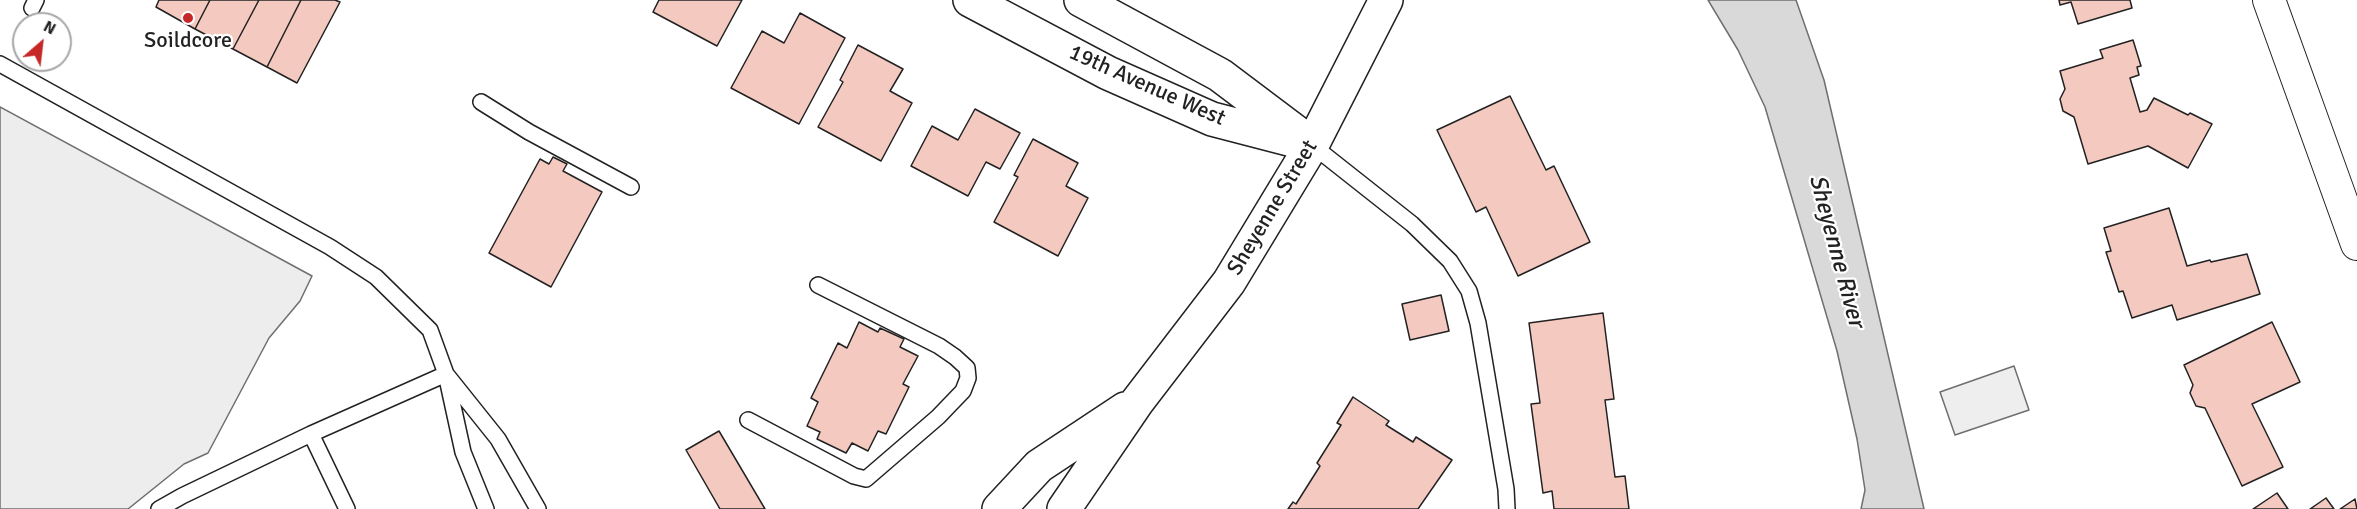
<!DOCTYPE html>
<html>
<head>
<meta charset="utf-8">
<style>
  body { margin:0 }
  #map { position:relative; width:2357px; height:509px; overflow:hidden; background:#fff; font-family:Signika,sans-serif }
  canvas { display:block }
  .north { position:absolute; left:12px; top:12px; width:60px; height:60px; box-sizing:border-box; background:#fff; border:2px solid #a7a7a7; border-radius:50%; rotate:28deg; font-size:16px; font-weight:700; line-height:24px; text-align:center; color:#222 }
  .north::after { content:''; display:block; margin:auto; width:21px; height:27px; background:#c62828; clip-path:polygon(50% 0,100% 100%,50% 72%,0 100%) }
</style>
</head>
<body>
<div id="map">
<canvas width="2357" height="509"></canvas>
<div class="north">N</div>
</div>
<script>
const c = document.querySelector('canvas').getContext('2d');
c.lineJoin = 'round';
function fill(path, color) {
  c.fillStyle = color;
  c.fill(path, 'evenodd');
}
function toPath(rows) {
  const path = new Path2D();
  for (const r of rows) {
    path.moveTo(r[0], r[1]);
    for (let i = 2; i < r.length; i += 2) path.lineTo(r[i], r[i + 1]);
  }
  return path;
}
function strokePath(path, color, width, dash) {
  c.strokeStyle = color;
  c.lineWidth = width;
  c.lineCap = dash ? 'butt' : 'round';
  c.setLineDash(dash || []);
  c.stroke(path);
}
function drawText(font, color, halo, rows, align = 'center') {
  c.font = font + ' Signika,sans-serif';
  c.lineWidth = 4.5;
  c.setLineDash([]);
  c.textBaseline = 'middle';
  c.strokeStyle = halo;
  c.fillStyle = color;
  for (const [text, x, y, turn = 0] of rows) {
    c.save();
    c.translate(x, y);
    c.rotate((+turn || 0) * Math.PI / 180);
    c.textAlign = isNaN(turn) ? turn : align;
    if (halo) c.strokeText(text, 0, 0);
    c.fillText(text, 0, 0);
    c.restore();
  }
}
const green = toPath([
  [2014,366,2029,410,1955,435,1940,392,2014,366]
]);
fill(green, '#eee');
strokePath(green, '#6f6f6f', 1.5);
const parking = toPath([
  [0,107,312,276,300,301,269,338,208,453,184,464,128,509,0,509,0,107]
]);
fill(parking, '#ededed');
strokePath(parking, '#6f6f6f', 1.5);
const water = toPath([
  [1708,0,1796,0,1824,80,1924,509,1861,509,1865,490,1857,439,1837,351,1765,107,1738,50,1708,0]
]);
fill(water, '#d9d9d9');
strokePath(water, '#6f6f6f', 1.5);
const building = toPath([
  [159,0,210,0,195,29,156,7,159,0],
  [210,0,259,0,233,49,195,29,210,0],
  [259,0,301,0,267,67,233,49,259,0],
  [301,0,335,0,340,2,297,83,267,67,301,0],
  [659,0,742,0,717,46,653,12,659,0],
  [2059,0,2130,0,2132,8,2078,24,2071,2,2060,5,2059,0],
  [800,13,845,38,799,124,731,88,762,31,784,43,800,13],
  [2133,40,2141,66,2137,67,2139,75,2130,78,2140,112,2147,110,2154,98,2188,115,2190,113,2212,124,2188,168,2148,146,2088,164,2074,117,2063,111,2060,99,2065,89,2060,71,2103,58,2100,50,2133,40],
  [858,45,903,69,890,91,912,103,881,161,818,127,843,82,840,80,858,45],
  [1510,96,1546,170,1554,166,1590,242,1518,276,1486,207,1476,212,1437,130,1510,96],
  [975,109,1020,133,1000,169,986,162,968,196,911,166,932,126,958,140,975,109],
  [1033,139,1078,163,1066,186,1088,198,1058,256,994,222,1018,177,1014,175,1033,139],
  [553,157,567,164,563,171,602,192,551,287,489,253,540,159,549,164,553,157],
  [2169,208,2187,266,2210,260,2211,262,2247,254,2260,294,2177,320,2172,305,2132,318,2123,291,2119,292,2106,252,2111,251,2104,228,2169,208],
  [1441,295,1449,331,1410,340,1402,304,1441,295],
  [1603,313,1614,399,1605,400,1615,477,1625,476,1629,509,1554,509,1552,491,1543,493,1531,404,1540,403,1529,323,1603,313],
  [859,322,878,332,880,328,904,339,900,347,918,356,903,384,909,387,886,434,878,431,868,451,852,443,846,453,817,439,820,432,807,426,818,402,811,398,838,343,847,348,859,322],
  [2272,322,2300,382,2252,404,2283,467,2242,486,2205,408,2196,406,2190,393,2193,385,2184,365,2272,322],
  [1353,397,1389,421,1386,425,1413,442,1416,437,1452,460,1418,509,1288,509,1293,502,1296,504,1320,466,1317,463,1341,425,1337,423,1353,397],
  [719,431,765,509,720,509,686,450,719,431],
  [2277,493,2288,509,2253,509,2277,493],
  [2326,498,2334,509,2310,509,2326,498],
  [2355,499,2357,509,2340,509,2355,499]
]);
fill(building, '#f3c9c0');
strokePath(building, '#222', 1.5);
const lane = toPath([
  [32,8,36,0],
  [0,64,330,247,376,277,430,330,446,374,311,434,182,496,159,509],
  [481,102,529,132,631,187],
  [1312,145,1412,224,1450,261,1469,291,1478,323,1506,489,1507,509],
  [748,420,854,476,866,479,938,417,963,391,968,378,967,368,955,357,939,346,818,285],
  [311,434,347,509],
  [486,509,463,452,446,374,498,439,538,509]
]);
const street = toPath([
  [2269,0,2357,244]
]);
const secondary = toPath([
  [970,0,1108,73,1212,119,1312,145],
  [1081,0,1220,75,1301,136],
  [999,509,1039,466,1125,409],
  [1064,509,1137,402,1229,282,1312,145,1386,0]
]);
strokePath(lane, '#222', 18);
strokePath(street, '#222', 34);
strokePath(secondary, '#222', 36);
strokePath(lane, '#fff', 15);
strokePath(street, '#fff', 32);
strokePath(secondary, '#fff', 33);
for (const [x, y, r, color] of [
  [188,18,6,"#c62828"]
]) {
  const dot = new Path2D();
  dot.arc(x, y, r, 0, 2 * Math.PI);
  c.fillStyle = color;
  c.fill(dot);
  strokePath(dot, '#fff', 2);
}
drawText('22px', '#222', '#fff', [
  ["Soildcore",188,41]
]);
drawText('22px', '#222', '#fff', [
  ["19th Avenue West",1147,86,24],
  ["Sheyenne Street",1273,208,-59]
]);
drawText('italic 24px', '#222', '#fff', [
  ["Sheyenne River",1836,251,75]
]);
</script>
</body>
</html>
